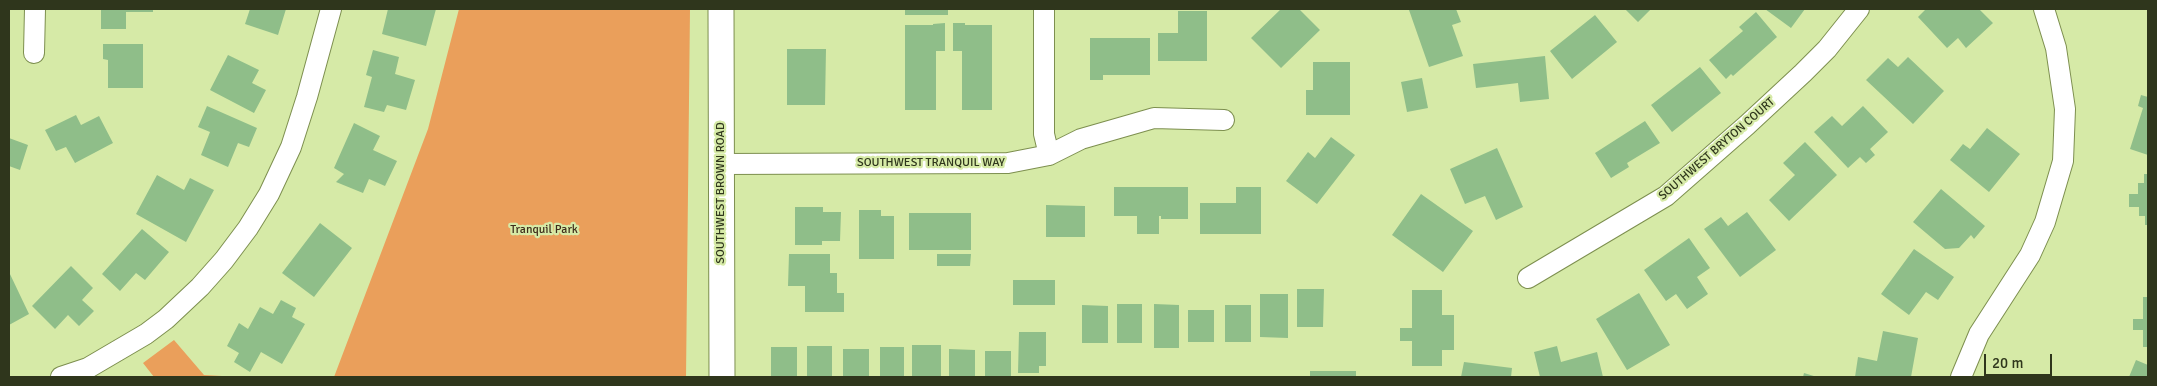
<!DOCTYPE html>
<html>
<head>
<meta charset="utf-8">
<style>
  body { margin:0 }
  #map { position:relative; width:2157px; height:386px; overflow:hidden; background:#d6eaa7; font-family:Signika,sans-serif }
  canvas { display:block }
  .frame { position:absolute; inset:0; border:10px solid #2f361c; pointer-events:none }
  .scale { position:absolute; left:1984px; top:354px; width:68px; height:22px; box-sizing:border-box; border:2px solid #2f361c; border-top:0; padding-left:6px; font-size:15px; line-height:18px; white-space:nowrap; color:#2f361c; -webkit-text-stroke:4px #d6eaa7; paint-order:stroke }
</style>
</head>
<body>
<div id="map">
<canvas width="2157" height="386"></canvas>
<div class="frame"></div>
<div class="scale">20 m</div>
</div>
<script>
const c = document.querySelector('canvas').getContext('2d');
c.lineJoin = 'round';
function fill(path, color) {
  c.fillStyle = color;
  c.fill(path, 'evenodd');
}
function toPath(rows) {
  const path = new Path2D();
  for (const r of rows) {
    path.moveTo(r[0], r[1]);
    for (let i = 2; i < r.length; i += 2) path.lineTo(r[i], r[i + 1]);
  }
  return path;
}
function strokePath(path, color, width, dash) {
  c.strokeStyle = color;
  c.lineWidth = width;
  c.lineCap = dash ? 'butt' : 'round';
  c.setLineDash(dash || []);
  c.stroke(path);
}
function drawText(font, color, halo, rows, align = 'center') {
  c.font = font + ' Signika,sans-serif';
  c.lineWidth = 4.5;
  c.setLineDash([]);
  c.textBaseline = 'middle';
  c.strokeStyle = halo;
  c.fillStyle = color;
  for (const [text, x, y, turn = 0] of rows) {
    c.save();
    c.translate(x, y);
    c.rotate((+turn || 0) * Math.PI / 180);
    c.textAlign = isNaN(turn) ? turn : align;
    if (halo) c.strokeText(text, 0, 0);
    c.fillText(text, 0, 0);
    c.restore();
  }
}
fill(toPath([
  [459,9,690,9,686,377,334,377,428,129],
  [174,340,204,375,240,377,154,377,143,363]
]), '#ea9f5b');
fill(toPath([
  [101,9,153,9,153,12,126,12,126,29,101,29],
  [250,9,286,9,278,35,245,24],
  [388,9,436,9,426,46,382,34],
  [905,9,948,9,948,15,905,15],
  [1281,9,1299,9,1320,30,1281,68,1251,38],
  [1413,9,1456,9,1461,22,1452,25,1463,56,1429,67,1409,10],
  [1625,9,1651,9,1638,22],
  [1765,9,1805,9,1791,28],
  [1926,9,1979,9,1993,23,1966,48,1958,38,1947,48,1918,17],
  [1178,11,1207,11,1207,61,1158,61,1158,33,1178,33],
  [1756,12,1777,37,1733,76,1731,74,1726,79,1709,60,1743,31,1739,27],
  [1595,15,1617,42,1572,79,1550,51],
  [945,23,945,51,936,51,936,110,905,110,905,25,933,25,933,24],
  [953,23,965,23,965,25,992,25,992,110,962,110,962,51,953,51],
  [1090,38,1150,38,1150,75,1103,75,1103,80,1090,80],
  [103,44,143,44,143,88,108,88,108,60,103,59],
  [787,49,826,49,825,105,787,105],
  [373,50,399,57,395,74,415,80,406,110,387,105,384,112,364,107,372,77,366,75],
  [228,55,259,70,252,83,266,90,254,113,210,90],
  [1545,56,1549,99,1520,102,1518,83,1476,88,1473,64],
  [1908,57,1944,91,1913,124,1866,80,1888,58,1898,67],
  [1313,62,1350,62,1350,115,1306,115,1306,90,1313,90],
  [1700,67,1721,93,1672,132,1651,105],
  [1422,78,1428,108,1407,112,1401,82],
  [2141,95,2148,97,2148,155,2130,149,2143,108,2138,106],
  [207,106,257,128,249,147,238,143,228,167,201,155,210,132,198,127],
  [1863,106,1888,132,1870,149,1875,155,1866,163,1860,157,1848,168,1814,132,1832,116,1842,126],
  [76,115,81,125,99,116,113,143,75,163,66,147,56,151,45,130],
  [1645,121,1660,143,1627,163,1629,167,1611,178,1595,153],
  [354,123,380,136,373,150,397,161,385,186,369,179,363,193,336,182,344,174,334,168],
  [1987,128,2020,154,1989,192,1950,160,1963,144,1970,149],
  [1331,137,1355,155,1317,204,1286,181,1308,152,1315,158],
  [9,138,28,145,20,170,9,166],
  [1805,142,1837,175,1789,221,1769,200,1795,175,1783,163],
  [1497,148,1523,207,1496,220,1485,196,1465,204,1450,169],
  [2144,174,2148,174,2148,225,2145,225,2145,216,2139,216,2139,207,2129,207,2129,194,2138,194,2138,183,2144,183],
  [157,175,184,190,190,178,214,190,186,242,136,214],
  [1114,187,1188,187,1188,219,1161,219,1161,216,1159,216,1159,234,1137,234,1137,216,1114,216],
  [1236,187,1261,187,1261,234,1200,234,1200,203,1236,203],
  [1941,189,1985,226,1974,239,1971,235,1959,248,1945,249,1913,222],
  [1421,194,1473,231,1443,272,1392,235],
  [1046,205,1085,206,1085,237,1046,237],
  [795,207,823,207,823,212,841,212,840,241,822,241,822,245,795,245],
  [859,210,881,210,881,216,894,216,894,259,859,259],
  [1747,212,1776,250,1740,277,1704,229,1721,217,1728,226],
  [909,213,971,213,971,250,909,250],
  [320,223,352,248,314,297,282,273],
  [142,229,169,252,145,280,136,273,120,291,102,274],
  [1689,238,1710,268,1697,277,1708,294,1687,309,1676,294,1666,301,1644,270],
  [1914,249,1954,277,1938,300,1926,292,1909,315,1881,294],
  [789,254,830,254,830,273,837,273,837,293,844,293,844,312,805,312,805,286,788,286],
  [937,254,971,254,970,266,937,266],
  [71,266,93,288,82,300,94,311,79,326,68,315,55,329,32,306],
  [9,272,29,314,9,325],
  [1013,280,1055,280,1055,305,1013,305],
  [1297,289,1324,289,1323,327,1297,327],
  [1412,290,1442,290,1442,315,1454,315,1454,350,1442,350,1442,366,1412,366,1412,341,1400,341,1400,328,1412,328],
  [1639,293,1670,345,1627,370,1596,319],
  [1260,294,1288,294,1288,338,1260,337],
  [2143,297,2148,297,2148,347,2143,347,2143,330,2133,330,2133,319,2143,319],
  [281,300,296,308,292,317,305,324,282,364,261,352,250,372,234,362,239,353,227,346,239,323,248,329,260,307,273,314],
  [1117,304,1142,304,1142,343,1117,343],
  [1154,304,1179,305,1179,348,1154,348],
  [1082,305,1108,306,1108,343,1082,343],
  [1225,305,1251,305,1251,342,1225,342],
  [1188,310,1214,310,1214,342,1188,342],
  [1883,331,1918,338,1911,377,1855,377,1858,357,1877,361],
  [1019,332,1046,332,1046,366,1039,366,1039,373,1018,373],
  [912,345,941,345,941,377,912,377],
  [807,346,832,346,832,377,807,377],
  [1557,346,1561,362,1597,352,1603,377,1540,377,1534,352],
  [771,347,797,347,797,377,771,377],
  [880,347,904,347,904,377,880,377],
  [843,349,869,349,869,377,843,377],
  [949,349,975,350,975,377,949,377],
  [985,351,1011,351,1011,377,985,377],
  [2136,360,2148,365,2148,377,2129,377],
  [1464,362,1512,368,1511,377,1461,377],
  [1310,371,1356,371,1356,377,1310,377],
  [1804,373,1817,377,1803,377]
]), '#8fbe89');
const minor = toPath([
  [1044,9,1044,134,1049,155],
  [34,53,35,9],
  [721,164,1008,163,1049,155,1081,139,1154,118,1224,120],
  [1528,278,1666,196,1747,125,1803,73,1827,49,1859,9],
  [61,377,88,368,146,334,166,319,200,287,224,260,248,228,269,194,291,147,307,97,331,9],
  [1961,377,1979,334,2030,255,2045,222,2063,161,2065,109,2056,48,2044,9]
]);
const tertiary = toPath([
  [721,9,722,377]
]);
strokePath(minor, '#7d8f4f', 22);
strokePath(tertiary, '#7d8f4f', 27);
strokePath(minor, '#fff', 20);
strokePath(tertiary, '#fff', 25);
drawText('12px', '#2f361c', '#d6eaa7', [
  ["SOUTHWEST BRYTON COURT",1717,149,-41],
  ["SOUTHWEST TRANQUIL WAY",931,163],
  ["SOUTHWEST BROWN ROAD",721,193,-90]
]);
drawText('12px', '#3f2c1b', '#d6eaa7', [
  ["Tranquil Park",544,230]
]);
</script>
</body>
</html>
